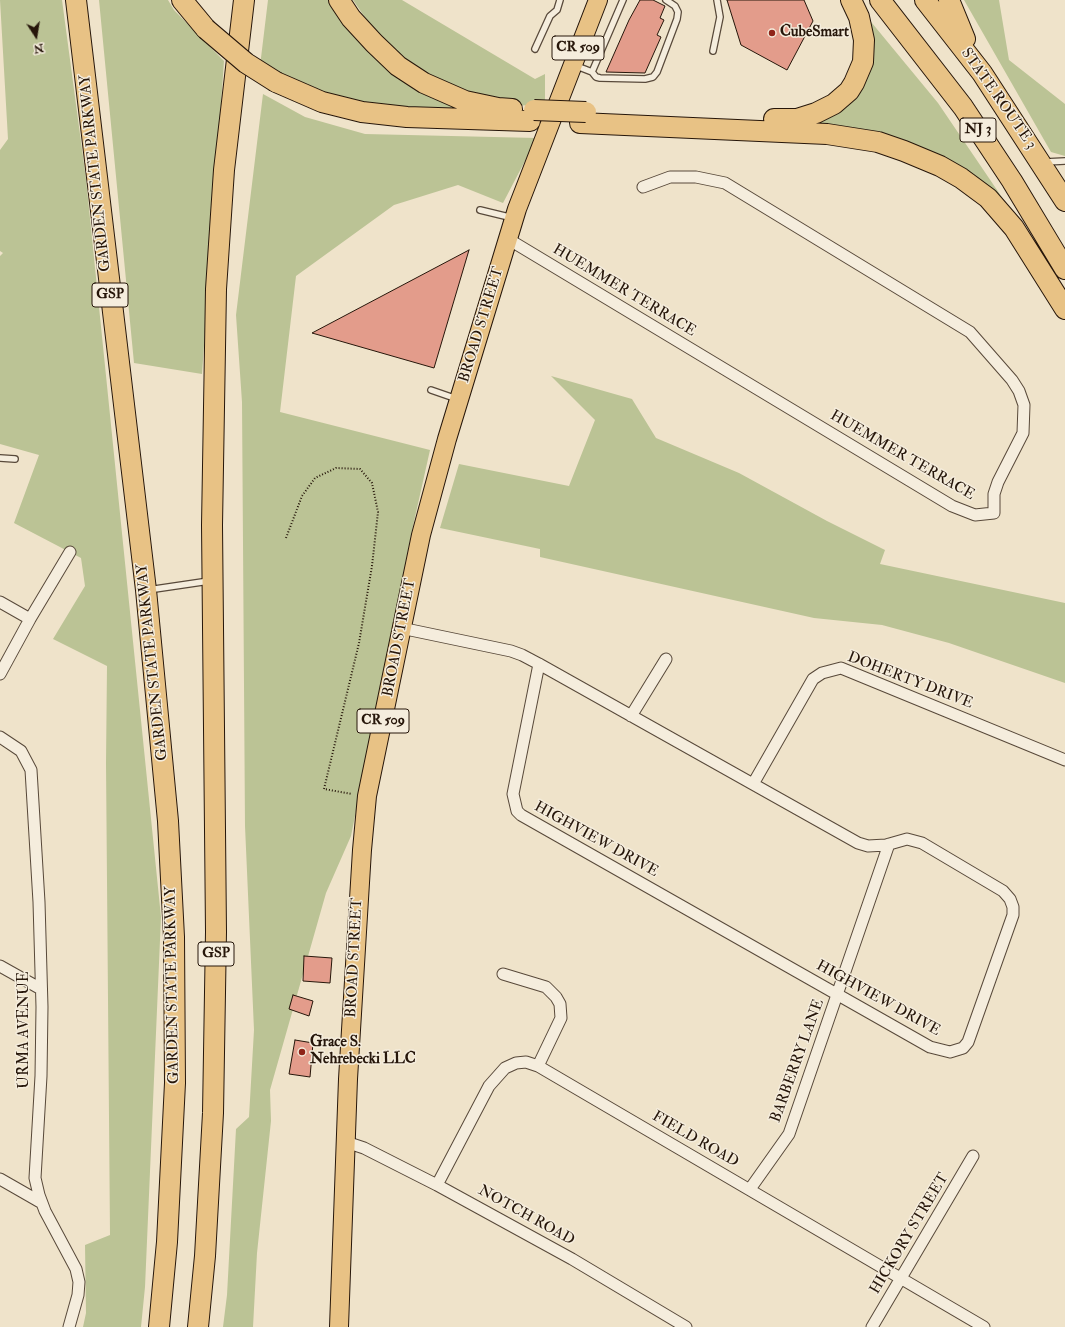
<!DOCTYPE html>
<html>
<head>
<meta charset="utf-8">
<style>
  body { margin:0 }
  #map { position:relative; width:1065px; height:1327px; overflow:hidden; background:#efe3ca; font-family:"IM FELL Double Pica",serif }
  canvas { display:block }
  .north { position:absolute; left:16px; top:16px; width:40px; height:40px; -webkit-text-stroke:3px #f5eddd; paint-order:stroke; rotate:168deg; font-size:11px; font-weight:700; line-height:16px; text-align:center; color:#26160a }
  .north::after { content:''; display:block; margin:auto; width:14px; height:18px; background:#26160a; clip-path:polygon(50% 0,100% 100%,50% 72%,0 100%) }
</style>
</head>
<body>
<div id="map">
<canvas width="1065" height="1327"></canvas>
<div class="north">N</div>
</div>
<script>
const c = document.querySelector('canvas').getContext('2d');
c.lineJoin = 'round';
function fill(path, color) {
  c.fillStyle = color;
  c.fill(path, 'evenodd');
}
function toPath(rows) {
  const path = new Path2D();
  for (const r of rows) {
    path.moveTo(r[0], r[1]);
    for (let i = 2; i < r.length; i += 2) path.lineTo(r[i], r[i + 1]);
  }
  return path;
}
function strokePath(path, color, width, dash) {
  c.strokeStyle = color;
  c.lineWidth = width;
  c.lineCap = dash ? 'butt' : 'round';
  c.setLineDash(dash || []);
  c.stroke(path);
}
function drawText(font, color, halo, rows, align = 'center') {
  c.font = font + ' "IM FELL Double Pica",serif';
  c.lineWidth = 3;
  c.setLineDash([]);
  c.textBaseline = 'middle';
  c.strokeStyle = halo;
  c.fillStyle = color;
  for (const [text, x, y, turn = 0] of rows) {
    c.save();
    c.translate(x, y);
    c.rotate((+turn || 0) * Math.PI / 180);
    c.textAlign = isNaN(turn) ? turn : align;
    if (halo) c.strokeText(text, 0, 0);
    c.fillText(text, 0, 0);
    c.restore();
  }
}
fill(toPath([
  [0,0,62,0,86,179,161,917,145,1287,141,1327,83,1327,86,1313,85,1245,110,1235,106,763,107,666,53,639,85,586,81,558,14,523,39,455,0,444,0,256,3,253,0,251,0,150,8,139],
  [99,0,168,0,174,10,224,61,202,374,134,363],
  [268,0,330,0,340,17,404,82,478,117,357,109,260,66],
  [353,0,402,0,535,79,545,74,545,106,512,105,424,78,386,48],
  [964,0,999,0,1009,60,1065,104,1065,156,1051,152],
  [867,17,938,103,1016,218,975,181,798,125,843,104],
  [263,94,305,117,365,134,537,138,503,203,458,185,394,205,296,276,280,412,430,450,411,535,351,836,326,893,270,1090,271,1121,257,1253,253,1327,223,1327,227,1295,236,1129,249,1117,254,1030,245,826,242,402,236,315],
  [551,376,632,399,656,438,739,473,827,521,885,550,880,564,1065,603,1065,683,949,643,882,625,814,618,540,557,540,549,440,528,459,464,569,486,595,420]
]), '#bbc395');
const building = toPath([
  [640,0,653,0,665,6,660,18,664,20,657,35,661,37,645,73,606,72,629,20,640,0],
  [727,0,804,0,813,21,787,70,741,45,727,0],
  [469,250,434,368,312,333,469,250],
  [304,956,332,958,330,983,303,981,304,956],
  [293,995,313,1001,309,1016,289,1009,293,995],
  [295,1040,313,1043,310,1077,289,1074,295,1040]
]);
fill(building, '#e39c8b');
strokePath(building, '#26160a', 1);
const lane = toPath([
  [535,49,550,16,557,10,560,0],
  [713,51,720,17,717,0],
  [574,65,592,72,623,0],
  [592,72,596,77,600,78,645,79,653,77,657,72,677,19,678,12,675,6,666,0],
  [1045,162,1065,161],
  [480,210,513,218],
  [431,390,457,399],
  [0,458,15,459],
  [148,590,209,581]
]);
const street = toPath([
  [508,239,952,506,975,515,994,513,994,494,998,482,1023,433,1024,405,1019,391,1012,380,970,332,725,183,696,177,670,177,643,187],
  [0,602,30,619],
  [401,628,511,651,522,655,539,664,858,843,868,846,886,845,907,839,922,843,1003,891,1010,899,1013,907,1013,915,968,1042,963,1048,950,1052,930,1047,521,815,517,811,513,794,539,664],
  [0,674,30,619,70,552],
  [631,716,666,659],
  [0,737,21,751,31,770,39,902,42,1007,41,1076,35,1178,39,1195,45,1211,76,1269,79,1282,78,1295,69,1327],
  [753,784,813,679,822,673,841,668,1065,760],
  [0,966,41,989],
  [503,974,546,987,556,997,560,1004,561,1018,538,1066],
  [346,1142,364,1148,437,1185,572,1259,686,1327],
  [0,1179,42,1203],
  [437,1185,489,1086,505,1068,516,1063,526,1062,538,1066,984,1327],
  [750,1189,789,1134,889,844],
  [872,1327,973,1156]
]);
const primary = toPath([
  [339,1327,348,1079,362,850,367,796,421,535,447,439,517,209,598,0]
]);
const highway = toPath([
  [76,0,146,590,168,821,174,937,175,1083,167,1242,159,1327],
  [182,0,206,29],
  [339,0,351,18,374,43,398,66,424,83,465,101,498,108,512,109],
  [880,0,963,107,1012,181,1065,269],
  [925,0,982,73,1065,201],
  [949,0,965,39],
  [276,82,322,102,362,112,407,117,530,121],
  [774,119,797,119,816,113,834,104,849,91,854,83,863,62,864,40,859,17,851,0],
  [580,123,827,134,878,142,904,151,940,166,961,178,988,198,1014,228,1065,309],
  [198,1327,205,1256,213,1113,216,932,212,525,216,289,224,170,244,0]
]);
strokePath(lane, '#58493a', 8);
strokePath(street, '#58493a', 13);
strokePath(primary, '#26160a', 20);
strokePath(highway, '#26160a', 22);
strokePath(toPath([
  [286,538,302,496,315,478,336,468,360,469,372,483,378,512,372,566,359,643,324,789,352,794]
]), '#26160a', 2, [1, 2]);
strokePath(lane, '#f5eddd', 5.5);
strokePath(street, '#f5eddd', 11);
strokePath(primary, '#e8c285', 18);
strokePath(highway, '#e8c285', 20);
const highwayBridge = toPath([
  [206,29,246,63,276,82],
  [534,110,586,112]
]);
strokePath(highwayBridge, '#26160a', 22, []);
strokePath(highwayBridge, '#e8c285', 20);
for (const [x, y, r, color] of [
  [772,33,4,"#8f2418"],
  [302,1052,4,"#8f2418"]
]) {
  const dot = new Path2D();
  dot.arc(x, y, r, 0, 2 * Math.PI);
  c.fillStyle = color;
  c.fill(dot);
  strokePath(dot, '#f5eddd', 1.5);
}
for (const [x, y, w] of [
  [578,48,52],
  [978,130,36],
  [110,295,36],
  [383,721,52],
  [216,954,36]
]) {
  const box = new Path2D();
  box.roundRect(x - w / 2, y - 12, w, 24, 3);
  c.fillStyle = '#f5eddd';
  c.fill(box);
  strokePath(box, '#26160a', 1);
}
drawText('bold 14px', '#26160a', null, [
  ["CR 509",578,48],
  ["NJ 3",978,130],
  ["GSP",110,295],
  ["CR 509",383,721],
  ["GSP",216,954]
]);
drawText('bold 15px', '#26160a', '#f5eddd', [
  ["CubeSmart",780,33],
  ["Grace S.",310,1043],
  ["Nehrebecki LLC",310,1060]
], 'left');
drawText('15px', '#26160a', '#f5eddd', [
  ["STATE ROUTE 3",998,99,55],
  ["GARDEN STATE PARKWAY",96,173,-96],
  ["HUEMMER TERRACE",624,291,31],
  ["BROAD STREET",482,325,-73],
  ["HUEMMER TERRACE",902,456,30],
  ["BROAD STREET",400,638,-79],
  ["GARDEN STATE PARKWAY",153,662,-96],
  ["DOHERTY DRIVE",910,681,21],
  ["HIGHVIEW DRIVE",596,840,29],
  ["BROAD STREET",355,958,-87],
  ["GARDEN STATE PARKWAY",173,985,-91],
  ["HIGHVIEW DRIVE",878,999,29],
  ["URMA AVENUE",25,1030,-90],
  ["BARBERRY LANE",798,1061,-70],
  ["FIELD ROAD",695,1140,30],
  ["NOTCH ROAD",526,1216,29],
  ["HICKORY STREET",910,1234,-59]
]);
</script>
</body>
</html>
